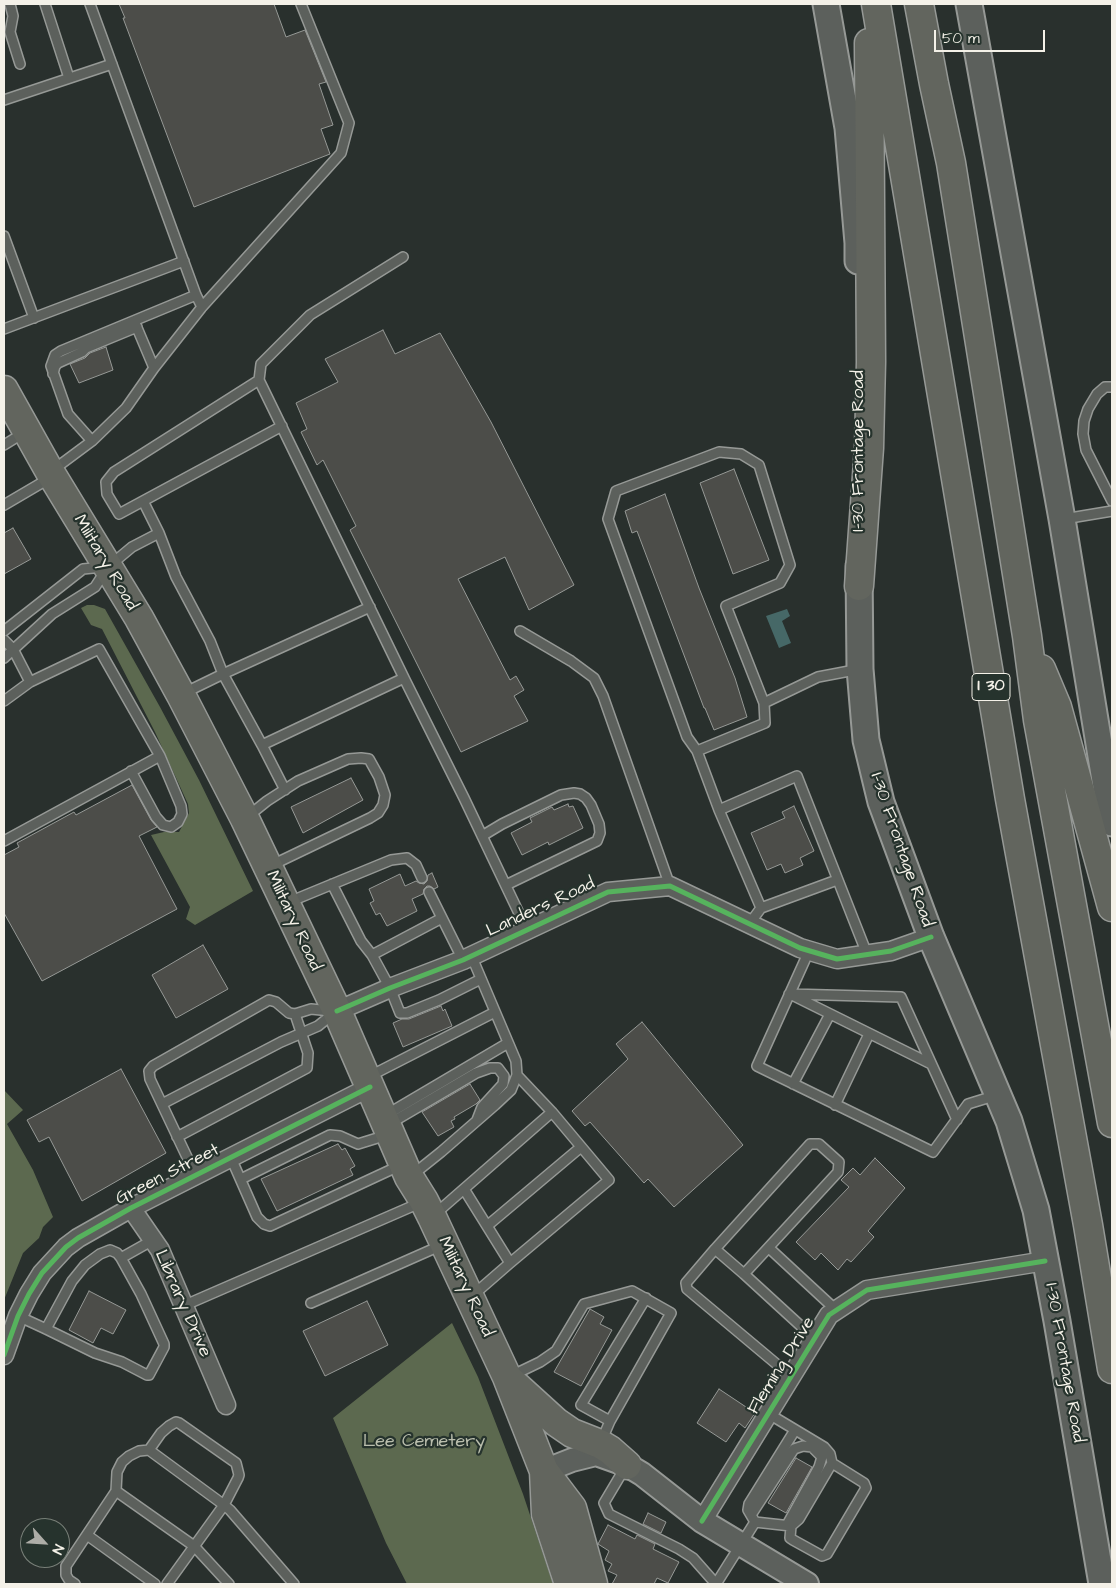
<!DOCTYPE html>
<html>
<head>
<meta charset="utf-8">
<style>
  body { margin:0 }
  #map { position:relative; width:1116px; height:1588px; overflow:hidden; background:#29302d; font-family:"Architects Daughter",sans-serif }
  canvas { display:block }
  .frame { position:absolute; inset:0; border:5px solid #f4f1e8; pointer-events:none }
  .north { position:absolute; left:20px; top:1518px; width:50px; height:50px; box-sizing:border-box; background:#26332d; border:1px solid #787f78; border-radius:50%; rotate:116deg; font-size:14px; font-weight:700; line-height:20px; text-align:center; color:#f4f1e8 }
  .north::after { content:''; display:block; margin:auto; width:18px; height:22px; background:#adada7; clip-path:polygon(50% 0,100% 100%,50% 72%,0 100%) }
  .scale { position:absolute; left:934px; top:30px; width:111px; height:22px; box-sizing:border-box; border:2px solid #f4f1e8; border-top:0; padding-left:6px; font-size:15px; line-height:18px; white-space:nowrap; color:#f4f1e8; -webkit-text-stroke:4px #26332d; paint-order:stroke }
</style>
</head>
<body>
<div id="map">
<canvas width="1116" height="1588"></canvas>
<div class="frame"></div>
<div class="north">N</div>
<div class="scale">50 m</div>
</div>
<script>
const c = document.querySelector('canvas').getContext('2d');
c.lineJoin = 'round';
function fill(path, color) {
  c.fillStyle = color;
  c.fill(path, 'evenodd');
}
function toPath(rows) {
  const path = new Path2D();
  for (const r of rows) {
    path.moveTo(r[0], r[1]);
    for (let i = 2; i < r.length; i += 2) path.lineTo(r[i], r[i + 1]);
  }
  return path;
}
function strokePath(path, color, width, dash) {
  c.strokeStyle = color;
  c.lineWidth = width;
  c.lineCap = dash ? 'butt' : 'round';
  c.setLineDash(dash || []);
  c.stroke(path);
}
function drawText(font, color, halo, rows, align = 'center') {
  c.font = font + ' "Architects Daughter",sans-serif';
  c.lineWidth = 4.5;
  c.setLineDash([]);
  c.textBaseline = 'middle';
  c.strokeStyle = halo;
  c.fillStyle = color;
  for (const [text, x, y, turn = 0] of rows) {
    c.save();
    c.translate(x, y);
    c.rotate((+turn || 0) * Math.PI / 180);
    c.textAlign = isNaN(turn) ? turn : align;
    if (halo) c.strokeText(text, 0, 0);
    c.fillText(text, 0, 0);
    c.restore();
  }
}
fill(toPath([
  [87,605,94,605,105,609,160,707,199,780,253,891,195,925,186,919,190,907,151,835,164,832,179,832,189,813,188,804,155,732,102,629,91,625,81,608],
  [4,1090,23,1110,7,1124,33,1170,53,1217,43,1227,39,1238,23,1253,4,1300],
  [452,1323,478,1377,523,1494,553,1584,407,1584,386,1543,333,1418]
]), '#5c694f');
fill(toPath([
  [787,609,790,616,782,621,791,643,779,648,766,616]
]), '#466867');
const building = toPath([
  [119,4,274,4,286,37,305,30,326,82,319,84,333,125,321,129,330,154,194,207,123,18,125,18,119,4],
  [383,330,395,354,440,333,491,422,574,585,529,610,505,557,458,579,510,680,516,676,524,690,514,696,528,721,461,752,350,530,356,526,323,460,317,465,301,432,307,429,296,403,338,382,325,359,383,330],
  [106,347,113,370,79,383,70,364,85,358,90,353,106,347],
  [734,469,769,560,733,574,700,483,734,469],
  [665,494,699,588,735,678,747,717,714,730,705,708,704,708,637,531,632,533,625,511,665,494],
  [13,528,31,559,4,574,4,533,13,528],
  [351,778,363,800,303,833,291,807,351,778],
  [132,785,151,820,157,827,139,836,177,909,42,981,4,913,4,855,19,847,17,843,74,812,76,815,132,785],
  [568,804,569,807,573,806,583,828,549,845,548,842,522,855,511,833,532,822,530,818,552,807,554,810,568,804],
  [794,806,814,851,800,858,803,865,785,873,781,864,767,870,751,833,785,818,782,812,794,806],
  [432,873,438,887,434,889,430,886,427,886,424,889,423,894,412,899,417,911,387,926,380,913,376,915,370,903,374,901,369,889,400,874,405,886,416,881,419,883,424,884,427,881,428,875,432,873],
  [203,945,228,989,176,1018,152,975,203,945],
  [441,1006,443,1011,445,1009,452,1026,403,1047,393,1023,402,1019,409,1019,441,1006],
  [642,1022,743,1145,674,1207,648,1179,644,1183,590,1122,585,1126,572,1111,628,1059,616,1044,642,1022],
  [121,1069,166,1153,82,1201,49,1137,39,1142,27,1120,121,1069],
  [470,1084,480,1100,476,1104,454,1117,455,1119,451,1121,454,1127,438,1136,422,1112,470,1084],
  [338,1144,342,1150,345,1148,355,1166,350,1169,353,1175,277,1211,261,1179,338,1144],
  [875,1158,905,1188,868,1231,874,1237,851,1262,847,1259,838,1270,821,1253,815,1260,796,1242,849,1187,841,1180,853,1168,860,1175,875,1158],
  [89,1291,126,1310,113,1334,101,1328,93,1343,69,1330,89,1291],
  [367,1301,388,1345,325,1376,303,1331,367,1301],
  [590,1309,604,1317,600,1324,612,1330,581,1386,554,1372,590,1309],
  [719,1389,755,1413,745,1428,739,1423,726,1442,697,1423,719,1389],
  [796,1458,812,1467,786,1513,768,1503,796,1458],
  [648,1513,666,1522,661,1533,643,1524,648,1513],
  [608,1525,635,1539,637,1535,655,1544,653,1549,679,1562,668,1583,657,1578,654,1584,612,1584,617,1575,608,1571,612,1564,605,1560,609,1551,598,1544,608,1525]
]);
fill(building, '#4c4d49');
strokePath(building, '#969996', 1);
const service = toPath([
  [10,4,13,16,10,32,20,64],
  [45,4,69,78],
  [90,4,196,295,202,307],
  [4,100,112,64],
  [4,236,34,318],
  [403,257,310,315,261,364,259,380,404,678],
  [135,323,154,368],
  [4,329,184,261],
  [53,374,55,366,58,363,82,352,86,348,137,327],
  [259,380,114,472,106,482,107,494,119,514,282,426],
  [1112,387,1105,387,1097,394,1088,409,1084,421,1083,434,1086,450,1112,501],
  [92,441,68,414,51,366,55,355,61,351,196,295],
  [4,445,25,432],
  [53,470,92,441,126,408,154,368,202,307,341,153,349,123,301,4],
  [143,501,159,533],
  [4,505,50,478],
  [1064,519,1112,511],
  [370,607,223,674,262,745,404,678,464,798,527,930],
  [4,631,83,569,103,567],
  [520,631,571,661,594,678,603,696,670,886],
  [4,640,13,649,30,682,99,649,160,756,4,841],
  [4,658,52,614,95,587,108,567,132,547,159,533,176,577,210,641,223,674,184,693],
  [4,701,30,682],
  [764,703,818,677,860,669],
  [262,745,285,790],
  [697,751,687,737,608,519,616,491,719,452,741,454,759,465,790,565,780,583,726,606,764,703,765,723,697,751,719,810,797,776,867,954],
  [131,771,156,817,163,825,171,827,178,822,182,814,181,806,160,756],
  [719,810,761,908,750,923],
  [247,817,267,801,298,781,348,759,361,758,369,759,379,777,385,795,383,805,378,813,370,818,270,866],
  [482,836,502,824,561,795,574,793,580,794,586,798,591,805,599,824,600,833,597,841,506,885],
  [332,884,361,941,372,955,390,988,400,1013,407,1013,439,1000,481,979],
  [429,892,463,960],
  [289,902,391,860,407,858,416,865,422,878],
  [761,908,837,880],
  [809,951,757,1066,933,1152,968,1104,997,1095],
  [372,955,442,918],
  [789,994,901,997,957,1120],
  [792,995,931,1064],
  [517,1075,552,1112],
  [368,1077,495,1012],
  [793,1084,830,1014],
  [162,1104,281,1042,318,1026,334,1013],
  [835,1105,869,1034],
  [386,1115,508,1043],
  [389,1124,476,1073,490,1068,498,1068,504,1076,503,1084,482,1107,477,1120],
  [177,1137,307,1068,308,1053,295,1014],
  [231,1158,257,1217,264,1224,270,1226,401,1165],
  [196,1176,150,1079,149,1071,153,1066,269,1000,276,1002,289,1013,295,1014,311,1009,331,1011],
  [411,1176,441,1152,495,1105,511,1090,517,1075,516,1061,471,955],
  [241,1179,330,1135,340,1136,358,1144,387,1135],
  [464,1189,510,1263],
  [434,1215,552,1112,609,1180,510,1263,472,1296],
  [487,1226,581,1147],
  [769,1248,836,1310],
  [715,1249,686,1283,687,1289,792,1377],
  [121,1258,153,1240],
  [744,1274,715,1249,810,1144,819,1144,839,1162,838,1172,744,1274,815,1339],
  [311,1303,442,1245],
  [183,1306,422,1202],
  [18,1316,46,1329,95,1353,122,1362,147,1375,149,1375,164,1347,164,1344,141,1294,121,1258,117,1253,110,1250,100,1254,85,1265,72,1281,46,1329],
  [511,1376,540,1362,556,1351,584,1304,632,1291,671,1313,610,1421,601,1442],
  [769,1414,824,1447,830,1454,832,1463,799,1519,791,1526,755,1522,748,1510,749,1504,795,1430],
  [610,1421,581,1405,646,1298],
  [626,1466,604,1503,609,1514,679,1549,693,1558,716,1584],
  [116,1491,194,1546,229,1584],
  [751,1515,794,1449,803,1446,812,1447,822,1457,819,1467,787,1525],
  [791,1526,790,1538,793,1540,822,1556,827,1554,866,1488,864,1483,832,1463],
  [87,1535,155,1584],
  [75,1584,69,1580,66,1575,66,1566,116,1491,117,1472,122,1462,129,1456,139,1451,149,1450,161,1433,169,1426,176,1422,179,1423,236,1463,239,1475,238,1478,224,1505,149,1450],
  [167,1584,224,1505,230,1510,294,1584],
  [716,1584,755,1522]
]);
const minor = toPath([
  [337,1011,390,988,463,960,608,892,670,886,800,948,837,959,891,951,931,937],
  [131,1208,160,1250,226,1405],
  [4,1355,18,1316,29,1294,42,1273,66,1247,78,1238,131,1208,370,1087],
  [702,1521,829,1315,867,1290,1045,1261]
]);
const tertiary = toPath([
  [544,1471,572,1460,596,1454,627,1465,642,1474,702,1521,807,1584]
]);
const secondary = toPath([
  [826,4,848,128,858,243,858,261],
  [969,4,1062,519,1112,823],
  [859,566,860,669,866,740,881,802,931,937,1009,1121,1036,1210,1057,1321,1102,1584]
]);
const primary = toPath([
  [4,390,50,472,139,618,181,695,245,819,337,1011,409,1177,424,1201,432,1217,507,1377,544,1471,546,1514,569,1584],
  [512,1382,556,1422,572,1433,600,1444,610,1450,627,1465],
  [544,1471,572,1508,593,1584]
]);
const motorway = toPath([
  [876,4,1010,799,1088,1225,1112,1369],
  [919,4,934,84,951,163,1027,636,1038,720,1112,1123],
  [859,586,869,448,871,362,869,43],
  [1041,669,1057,707,1112,907]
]);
strokePath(service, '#969996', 12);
strokePath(minor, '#969996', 21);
strokePath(tertiary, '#969996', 26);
strokePath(secondary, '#969996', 29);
strokePath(primary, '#969996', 31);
strokePath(motorway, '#969996', 31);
strokePath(service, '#5c605c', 9);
strokePath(minor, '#5c605c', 18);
strokePath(tertiary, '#5c605c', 22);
strokePath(secondary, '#5c605c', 25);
strokePath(primary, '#62655e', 28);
strokePath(motorway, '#62655e', 28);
strokePath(toPath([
  [337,1011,390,988,463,960,608,892,670,886,800,948,837,959,891,951,931,937],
  [4,1355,18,1316,29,1294,42,1273,66,1247,78,1238,131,1208,370,1087],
  [702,1521,829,1315,867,1290,1045,1261]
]), '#56b35d', 5);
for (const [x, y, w] of [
  [991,687,38]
]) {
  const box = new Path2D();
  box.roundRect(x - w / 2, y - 13.5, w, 27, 4);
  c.fillStyle = '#26332d';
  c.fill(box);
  strokePath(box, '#f4f1e8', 1);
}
drawText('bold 16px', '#f4f1e8', null, [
  ["I 30",991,687]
]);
drawText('18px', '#f4f1e8', '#26332d', [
  ["I-30 Frontage Road",859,451,-90],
  ["Military Road",105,563,59],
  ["I-30 Frontage Road",901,850,71],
  ["Landers Road",541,908,-25],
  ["Military Road",293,921,65],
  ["Green Street",168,1175,-27],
  ["Military Road",465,1287,65],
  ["Library Drive",182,1304,66],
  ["I-30 Frontage Road",1064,1363,80],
  ["Fleming Drive",782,1366,-58]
]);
drawText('18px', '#babead', '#26332d', [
  ["Lee Cemetery",424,1442]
]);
</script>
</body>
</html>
